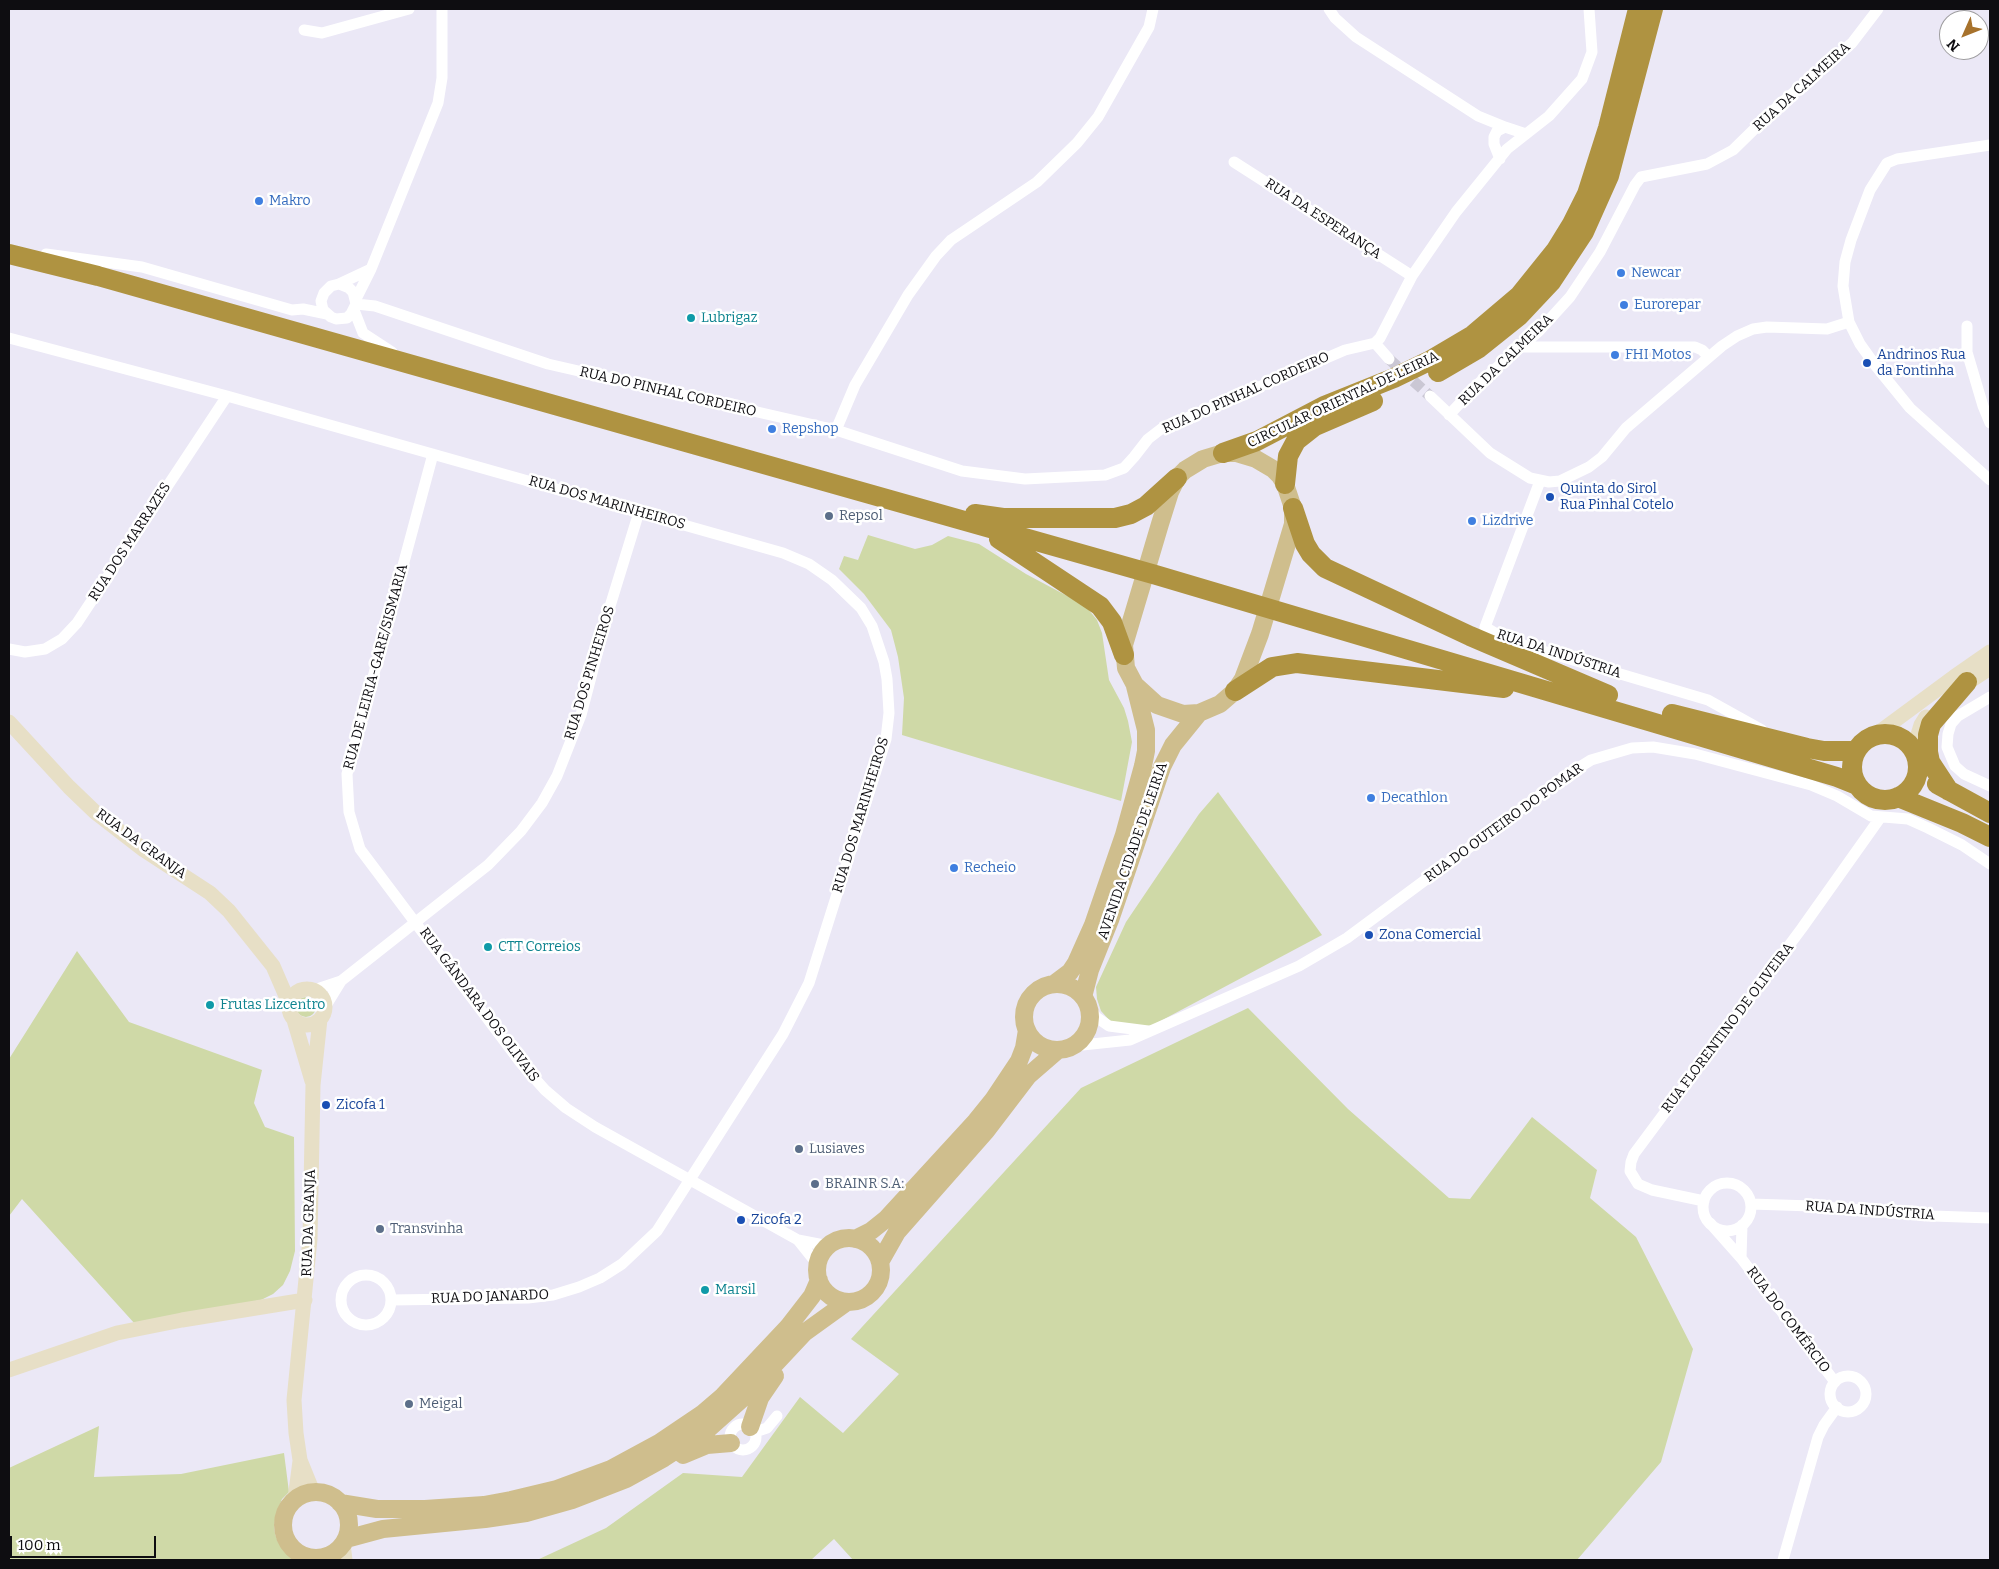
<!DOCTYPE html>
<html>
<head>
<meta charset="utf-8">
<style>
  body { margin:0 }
  #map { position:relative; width:1999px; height:1569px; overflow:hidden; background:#ebe8f6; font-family:Bitter,serif }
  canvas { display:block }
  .frame { position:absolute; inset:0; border:10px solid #0e0d11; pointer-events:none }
  .north { position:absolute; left:1939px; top:10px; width:50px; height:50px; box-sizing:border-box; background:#fff; border:1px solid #9f9ea0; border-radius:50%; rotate:226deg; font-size:14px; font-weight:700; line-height:20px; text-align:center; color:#0e0d11 }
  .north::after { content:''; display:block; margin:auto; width:18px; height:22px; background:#a7722c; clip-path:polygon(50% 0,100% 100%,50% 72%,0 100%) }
  .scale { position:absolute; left:10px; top:1536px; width:146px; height:22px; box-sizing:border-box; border:2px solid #0e0d11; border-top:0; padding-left:6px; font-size:15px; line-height:18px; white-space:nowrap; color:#0e0d11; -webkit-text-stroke:4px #fff; paint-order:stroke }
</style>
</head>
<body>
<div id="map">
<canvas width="1999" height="1569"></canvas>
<div class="frame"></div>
<div class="north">N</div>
<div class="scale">100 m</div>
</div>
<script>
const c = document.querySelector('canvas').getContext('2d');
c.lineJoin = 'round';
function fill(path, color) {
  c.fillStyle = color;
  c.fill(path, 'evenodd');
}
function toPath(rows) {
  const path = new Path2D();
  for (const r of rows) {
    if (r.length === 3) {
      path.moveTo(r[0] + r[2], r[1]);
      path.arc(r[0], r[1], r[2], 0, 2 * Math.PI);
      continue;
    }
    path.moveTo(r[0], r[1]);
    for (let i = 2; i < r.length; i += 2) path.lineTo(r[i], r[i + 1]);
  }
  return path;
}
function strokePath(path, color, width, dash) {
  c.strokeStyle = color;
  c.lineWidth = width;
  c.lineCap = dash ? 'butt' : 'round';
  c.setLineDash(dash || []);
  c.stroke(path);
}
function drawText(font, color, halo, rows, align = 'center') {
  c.font = font + ' Bitter,serif';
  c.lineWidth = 5;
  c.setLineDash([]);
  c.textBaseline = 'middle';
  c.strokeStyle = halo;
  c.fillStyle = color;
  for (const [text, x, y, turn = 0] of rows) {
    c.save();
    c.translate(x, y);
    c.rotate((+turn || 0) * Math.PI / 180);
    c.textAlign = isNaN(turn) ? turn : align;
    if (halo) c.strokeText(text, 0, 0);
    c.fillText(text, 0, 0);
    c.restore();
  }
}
fill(toPath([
  [868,535,915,549,932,545,948,536,979,544,1026,574,1071,598,1088,609,1097,620,1102,633,1109,680,1124,708,1128,721,1132,742,1121,801,902,735,904,698,898,657,891,630,864,594,839,569,844,556,858,560],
  [1218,792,1322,935,1153,1025,1135,1028,1111,1022,1101,1011,1097,999,1096,987,1126,922,1199,814],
  [77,951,129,1022,262,1070,254,1103,265,1127,294,1137,295,1251,290,1271,283,1285,273,1294,261,1300,135,1324,22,1199,9,1216,9,1059],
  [306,1007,10],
  [1248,1008,1348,1109,1449,1198,1470,1199,1532,1117,1597,1170,1590,1198,1636,1237,1693,1349,1661,1462,1577,1560,853,1560,834,1539,811,1560,537,1560,606,1528,683,1473,742,1477,800,1397,843,1433,899,1374,851,1339,1081,1088],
  [99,1426,94,1477,181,1474,284,1453,289,1492,282,1499,277,1512,274,1525,275,1534,278,1542,285,1550,300,1560,9,1560,9,1468]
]), '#cfd9a7');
strokePath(toPath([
  [1389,359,1430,396]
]), '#cac7d4', 11, [11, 5.5]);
strokePath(toPath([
  [1329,9,1335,18,1356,37,1478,116,1505,127],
  [304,30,322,33,409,9],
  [1990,145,1897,159,1887,163,1870,190,1851,240,1845,262,1843,286,1849,322,1860,344,1875,365,1910,408,1990,480],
  [1500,159,1494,144,1494,137,1497,131,1505,127,1526,134],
  [1234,162,1412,276],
  [46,254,142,267,292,310,303,309,327,314],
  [339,284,349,288,353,292,356,304,351,314,347,318,336,319,331,317,323,310,321,301,324,293,331,286,339,284,371,269],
  [356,299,371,269,438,103,442,78,442,9],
  [356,304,375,306,548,364,836,430,962,471,1025,479,1105,475,1124,468,1134,457,1148,439,1161,429,1345,350,1375,343,1380,338,1412,276,1456,212,1507,149,1549,116,1582,79,1592,52,1589,9],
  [354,310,363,333,392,352],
  [1967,326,1967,352,1983,406,1990,423],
  [9,338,227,396,783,553,809,564,832,580,861,608,872,626,884,662,887,679,889,713,886,739,809,983,783,1034,657,1231,622,1264,600,1278,579,1287,553,1295,528,1298,391,1300],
  [1375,343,1389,359],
  [1523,347,1695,347,1702,350,1709,357],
  [1430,396,1490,453,1530,478,1549,482,1560,481,1589,467,1602,457,1626,428,1722,346,1737,336,1753,329,1767,327,1827,329,1849,322],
  [1449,415,1478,384,1539,331,1570,297,1600,252,1635,185,1641,177,1707,164,1733,150,1779,105,1852,43,1878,9],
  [836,430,855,385,908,295,936,256,951,240,1037,182,1077,143,1098,117,1149,27,1153,9],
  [433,454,347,774,349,812,360,849,520,1062,545,1090,566,1108,595,1127,798,1240,829,1246],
  [1540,481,1485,627,1500,636,1526,646,1708,700,1762,730],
  [9,649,25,652,45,649,62,639,77,623,227,396],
  [1990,697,1958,716,1951,724,1948,734,1947,747,1955,766,1964,774,1990,786],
  [314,990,341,981,488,865,521,831,542,803,557,776,581,715,607,616,639,512],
  [325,1007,341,981],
  [1089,1007,1096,1017,1109,1026,1148,1031],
  [1073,1046,1130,1040,1299,966,1347,938,1567,775,1591,760,1632,748,1653,747,1695,754,1811,785,1837,796,1871,816,1908,819,1928,828,1962,845,1990,864],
  [1727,1207,24],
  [1704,1201,1652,1190,1638,1184,1630,1171,1631,1162,1634,1154,1802,928,1880,818],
  [1751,1204,1812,1206,1933,1216,1990,1218],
  [1710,1223,1741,1258,1835,1382],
  [798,1240,818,1265],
  [1741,1258,1742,1225],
  [366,1300,25],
  [1848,1394,18],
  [743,1437,13],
  [755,1432,767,1428,777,1416],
  [1783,1560,1818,1437,1824,1425,1837,1407]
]), '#fff', 11);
strokePath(toPath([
  [1958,689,1990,668],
  [9,722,69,787,95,812,144,850,210,893,229,911,273,966,289,1003],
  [1874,736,1954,677,1990,652],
  [1913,751,1921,725,1926,717],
  [307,1007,18],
  [294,1020,312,1081],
  [9,1370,117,1333,182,1320,305,1300],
  [313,1492,300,1460,296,1433,294,1400,310,1239,313,1085,320,1019],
  [295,1499,300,1461],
  [343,1544,345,1560],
  [323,1557,327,1560]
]), '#e7dfc6', 15);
strokePath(toPath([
  [1223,453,1236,453,1256,459,1273,469,1280,476,1285,484,1293,508,1293,524,1260,634,1243,679,1235,691,1220,704,1199,713,1183,714,1157,705,1135,685,1126,668,1124,645,1160,524,1170,492,1177,478,1185,470,1203,459,1223,453],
  [1057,1017,33],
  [1054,984,1070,972,1076,963,1093,925,1124,835,1143,766,1146,751,1146,730,1135,686],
  [1083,997,1090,970,1110,920,1162,767,1173,745,1199,713],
  [849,1270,32],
  [855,1239,871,1231,886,1219,976,1121,993,1100,1019,1061,1024,1048,1027,1030],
  [880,1262,897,1232,986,1131,1028,1076,1058,1050],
  [750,1427,760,1398,775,1376],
  [683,1455,707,1445,731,1443],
  [316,1525,33],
  [340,1503,377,1509,425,1509,484,1505,511,1500,557,1489,611,1469,659,1443,702,1414,723,1396,788,1327,812,1296,819,1280],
  [346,1539,383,1529,485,1519,526,1513,572,1500,626,1479,664,1458,707,1430,744,1397,804,1333,847,1302]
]), '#cfbe8d', 18);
strokePath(toPath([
  [9,254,98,276,1156,575,1837,777,1857,785],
  [1438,372,1479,348,1519,316,1551,282,1584,232,1609,176,1653,9],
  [1223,453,1257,441,1324,406,1394,378,1429,361,1473,335,1519,296,1556,250,1572,224,1587,194,1608,128,1638,9],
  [1285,484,1288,456,1296,441,1315,426,1373,401],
  [1293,508,1305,544,1311,554,1325,568,1470,636,1608,695],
  [975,514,1003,518,1115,518,1131,514,1146,506,1177,478],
  [999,539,1100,606,1112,622,1124,655],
  [1235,691,1272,667,1297,663,1504,688],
  [1672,714,1807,748,1824,751,1856,751],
  [1885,767,33],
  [1937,784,1990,813],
  [1949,791,1930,762,1928,752,1928,735,1931,724,1967,682],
  [1898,797,1962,823,1990,837]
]), '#af9341', 20);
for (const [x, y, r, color] of [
  [259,201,5,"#3f7fe0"],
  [1621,273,5,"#3f7fe0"],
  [1624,305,5,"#3f7fe0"],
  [691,318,5,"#0f9aa8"],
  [1615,355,5,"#3f7fe0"],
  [1867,363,5,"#1a4fb4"],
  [772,429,5,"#3f7fe0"],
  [1550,497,5,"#1a4fb4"],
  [829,516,5,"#5c6f8a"],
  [1472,521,5,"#3f7fe0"],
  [1371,798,5,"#3f7fe0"],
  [954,868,5,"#3f7fe0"],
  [1369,935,5,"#1a4fb4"],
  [488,947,5,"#0f9aa8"],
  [210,1005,5,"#0f9aa8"],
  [326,1105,5,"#1a4fb4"],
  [799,1149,5,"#5c6f8a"],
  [815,1184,5,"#5c6f8a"],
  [741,1220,5,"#1a4fb4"],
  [380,1229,5,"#5c6f8a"],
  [705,1290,5,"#0f9aa8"],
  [409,1404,5,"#5c6f8a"]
]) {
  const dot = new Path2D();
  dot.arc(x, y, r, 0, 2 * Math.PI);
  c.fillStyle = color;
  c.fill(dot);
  strokePath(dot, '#fff', 2);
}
drawText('14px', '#0e0d11', '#fff', [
  ["RUA DA CALMEIRA",1802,87,-42],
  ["RUA DA ESPERANÇA",1323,219,33],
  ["RUA DA CALMEIRA",1506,360,-44],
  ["RUA DO PINHAL CORDEIRO",668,392,13],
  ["RUA DO PINHAL CORDEIRO",1246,393,-24],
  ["CIRCULAR ORIENTAL DE LEIRIA",1343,400,-25],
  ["RUA DOS MARINHEIROS",607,503,16],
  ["RUA DOS MARRAZES",130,542,-57],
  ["RUA DA INDÚSTRIA",1559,654,18],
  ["RUA DE LEIRIA-GARE/SISMARIA",376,667,-75],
  ["RUA DOS PINHEIROS",590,673,-73],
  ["RUA DOS MARINHEIROS",861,815,-73],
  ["RUA DO OUTEIRO DO POMAR",1504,823,-36],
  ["RUA DA GRANJA",141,844,36],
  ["AVENIDA CIDADE DE LEIRIA",1133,851,-71],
  ["RUA GÂNDARA DOS OLIVAIS",479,1005,53],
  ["RUA FLORENTINO DE OLIVEIRA",1728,1028,-53],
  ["RUA DA INDÚSTRIA",1870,1211,4],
  ["RUA DA GRANJA",309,1223,-88],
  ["RUA DO JANARDO",490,1297,-2],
  ["RUA DO COMÉRCIO",1788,1320,53]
]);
drawText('14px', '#366cbe', '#fff', [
  ["Makro",269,201],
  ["Newcar",1631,273],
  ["Eurorepar",1634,305],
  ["FHI Motos",1625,355],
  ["Repshop",782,429],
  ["Lizdrive",1482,521],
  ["Decathlon",1381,798],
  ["Recheio",964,868]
], 'left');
drawText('14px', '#0d838f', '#fff', [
  ["Lubrigaz",701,318],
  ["CTT Correios",498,947],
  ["Frutas Lizcentro",220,1005],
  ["Marsil",715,1290]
], 'left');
drawText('14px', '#164399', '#fff', [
  ["Andrinos Rua",1877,355],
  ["da Fontinha",1877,371],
  ["Quinta do Sirol",1560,489],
  ["Rua Pinhal Cotelo",1560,505],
  ["Zona Comercial",1379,935],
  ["Zicofa 1",336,1105],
  ["Zicofa 2",751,1220]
], 'left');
drawText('14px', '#4e5e75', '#fff', [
  ["Repsol",839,516],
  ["Lusiaves",809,1149],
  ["BRAINR S.A:",825,1184],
  ["Transvinha",390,1229],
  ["Meigal",419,1404]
], 'left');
</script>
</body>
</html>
